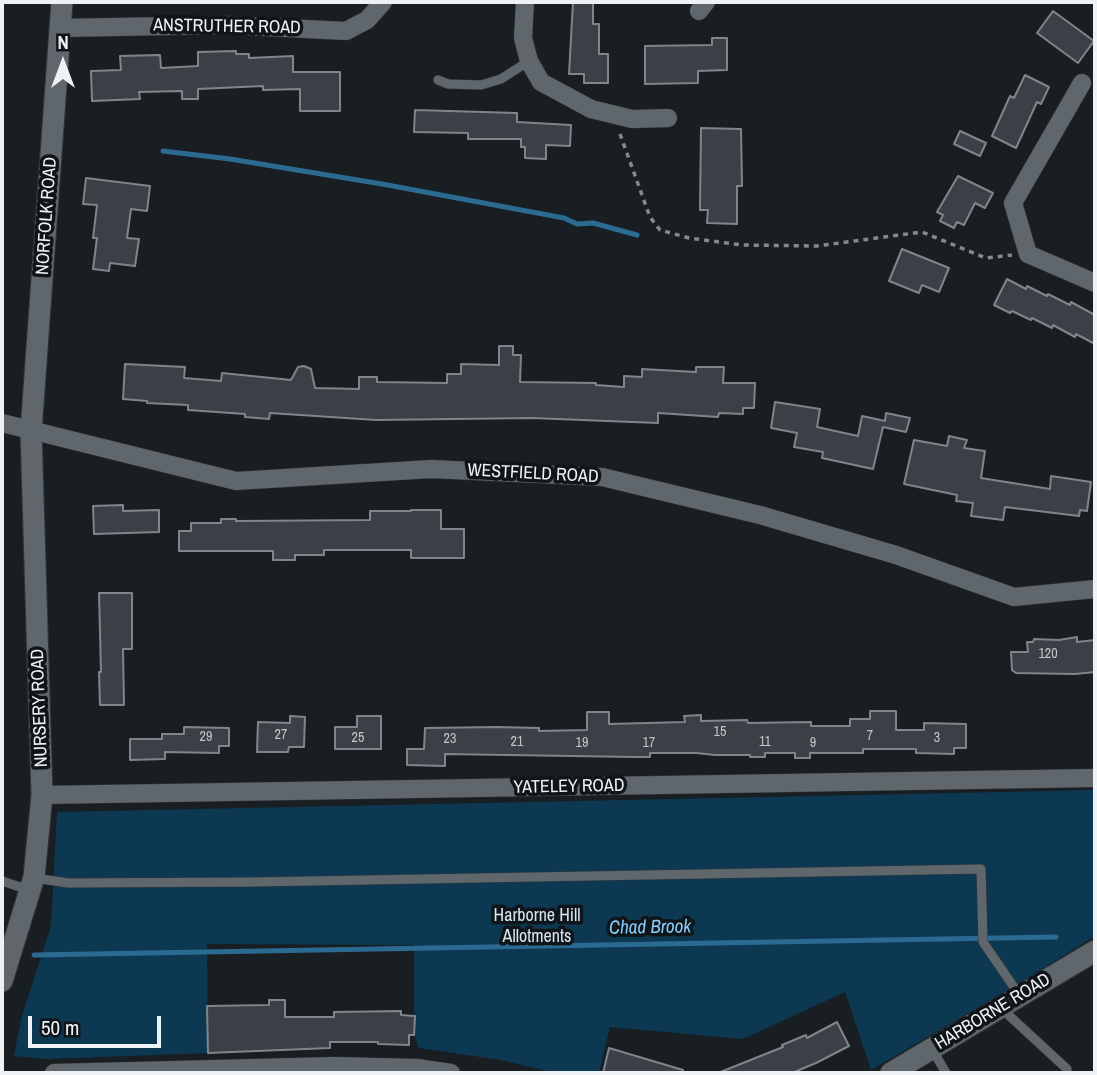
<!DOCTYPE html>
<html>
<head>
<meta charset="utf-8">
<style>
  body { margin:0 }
  #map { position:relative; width:1097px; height:1075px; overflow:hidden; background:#181e22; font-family:"Archivo Narrow",sans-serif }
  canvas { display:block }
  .frame { position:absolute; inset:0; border:4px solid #eef2f5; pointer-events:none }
  .north { position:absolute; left:28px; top:28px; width:70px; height:70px; -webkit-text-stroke:5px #0f1519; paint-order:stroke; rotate:0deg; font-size:19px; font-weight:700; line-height:28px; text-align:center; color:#eef2f5 }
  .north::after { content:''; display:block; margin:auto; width:24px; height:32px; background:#eef2f5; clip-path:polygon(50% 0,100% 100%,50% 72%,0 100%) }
  .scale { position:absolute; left:28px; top:1016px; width:133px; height:32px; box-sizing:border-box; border:4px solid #eef2f5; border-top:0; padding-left:9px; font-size:21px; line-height:24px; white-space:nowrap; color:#eef2f5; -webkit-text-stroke:5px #0f1519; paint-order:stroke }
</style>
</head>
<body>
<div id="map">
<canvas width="1097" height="1075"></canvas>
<div class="frame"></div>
<div class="north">N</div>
<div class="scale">50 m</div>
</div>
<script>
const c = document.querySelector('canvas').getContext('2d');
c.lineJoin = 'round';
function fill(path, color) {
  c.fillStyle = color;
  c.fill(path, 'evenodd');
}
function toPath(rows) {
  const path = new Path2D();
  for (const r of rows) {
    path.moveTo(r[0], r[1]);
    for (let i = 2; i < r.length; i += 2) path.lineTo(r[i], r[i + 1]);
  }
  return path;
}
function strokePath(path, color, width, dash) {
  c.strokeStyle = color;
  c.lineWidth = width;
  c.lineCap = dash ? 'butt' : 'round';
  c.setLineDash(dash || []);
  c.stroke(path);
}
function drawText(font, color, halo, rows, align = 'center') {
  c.font = font + ' "Archivo Narrow",sans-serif';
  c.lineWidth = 7;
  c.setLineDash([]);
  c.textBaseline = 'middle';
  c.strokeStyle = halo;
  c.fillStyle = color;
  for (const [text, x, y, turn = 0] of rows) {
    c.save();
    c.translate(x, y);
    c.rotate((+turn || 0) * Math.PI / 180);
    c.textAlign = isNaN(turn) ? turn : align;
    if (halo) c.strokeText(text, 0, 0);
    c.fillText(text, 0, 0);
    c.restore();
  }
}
fill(toPath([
  [1095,790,1095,936,1023,981,871,1070,845,992,743,1039,610,1027,599,1073,555,1073,501,1060,419,1048,414,1035,414,945,207,944,208,1053,47,1059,14,1056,21,1019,51,926,57,812]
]), '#0d3852');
strokePath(toPath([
  [163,151,230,159,382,184,564,218,577,224,593,223,637,235],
  [34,955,1056,937]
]), '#2b6b92', 5);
const building = toPath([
  [573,2,593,2,593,24,599,24,599,54,608,54,608,83,584,83,584,74,569,74,573,2],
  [1053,11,1094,41,1078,63,1037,33,1053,11],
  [712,38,727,38,727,70,698,71,698,83,645,84,645,46,712,45,712,38],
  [236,51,236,54,249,54,249,58,293,56,293,72,340,72,340,111,300,111,300,89,263,90,263,86,198,89,198,99,182,99,182,91,139,92,140,99,92,101,91,71,121,70,120,56,160,55,161,68,198,66,198,52,236,51],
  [1025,75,1049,87,1041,104,1037,102,1016,148,992,136,1010,96,1014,98,1025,75],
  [415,110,517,113,517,122,571,125,570,146,546,145,546,159,525,158,525,147,521,147,521,139,468,139,468,133,414,132,415,110],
  [701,128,741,129,742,186,737,186,737,224,707,223,708,210,700,210,701,128],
  [960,131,986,143,980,156,954,144,960,131],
  [958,176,993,193,985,208,975,203,964,225,957,222,954,228,940,221,943,215,937,212,958,176],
  [86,178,150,186,147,211,131,209,127,238,139,239,135,266,110,263,109,271,93,269,97,238,93,238,97,205,83,204,86,178],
  [902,249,949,268,939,292,922,285,919,293,889,281,902,249],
  [1007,279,1026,289,1027,286,1047,296,1048,294,1070,305,1071,302,1095,315,1095,344,1076,334,1075,337,1053,325,1052,328,1032,318,1031,320,1012,311,1010,313,994,305,1007,279],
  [499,346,513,346,513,355,521,355,520,382,596,383,596,385,624,387,624,376,642,377,642,369,696,372,696,367,724,367,723,383,755,383,754,408,743,408,743,414,719,413,718,417,658,413,658,423,532,418,376,420,270,413,269,419,245,417,245,414,188,410,188,405,147,403,147,401,123,399,125,364,185,367,184,378,221,381,222,373,291,380,298,367,304,366,311,369,315,388,359,389,359,377,377,377,377,382,447,383,447,374,461,374,461,364,499,365,499,346],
  [775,402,820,409,817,427,858,436,862,416,885,421,886,413,910,418,906,432,883,427,873,469,822,458,823,452,794,447,797,433,771,428,775,402],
  [949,436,967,440,964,448,985,451,981,478,1050,489,1051,476,1091,482,1087,511,1080,510,1079,516,1005,507,1003,520,971,516,973,503,956,501,957,495,904,484,914,440,947,446,949,436],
  [123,505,123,511,159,510,159,532,94,534,93,506,123,505],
  [411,510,441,510,441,529,464,529,464,558,411,558,411,550,324,550,324,555,295,555,295,560,273,560,273,551,179,551,179,531,191,531,191,523,221,523,221,519,236,519,236,521,370,520,370,511,411,511,411,510],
  [99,593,132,593,132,649,123,649,124,705,100,705,99,672,101,672,99,593],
  [1077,637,1077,642,1095,640,1095,672,1075,674,1016,673,1012,670,1011,652,1028,652,1027,642,1033,642,1034,639,1059,640,1077,637],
  [870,711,896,711,896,730,924,730,924,723,966,724,966,748,954,748,954,754,916,753,916,749,863,749,863,753,810,753,810,758,795,758,795,753,765,753,765,757,750,757,750,755,715,755,696,753,650,753,650,757,634,757,445,754,445,766,407,765,407,749,424,749,425,728,496,727,539,728,539,731,587,730,587,712,609,712,609,724,685,722,684,716,701,715,701,721,747,720,748,723,811,722,811,726,850,726,850,719,870,719,870,711],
  [290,716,305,717,304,747,289,747,288,752,257,752,258,722,290,723,290,716],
  [357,716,381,716,381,749,335,749,335,727,357,727,357,716],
  [184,727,229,728,229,746,219,746,219,753,165,752,165,759,130,760,130,739,162,739,162,734,184,734,184,727],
  [269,1000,285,1000,285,1017,334,1017,334,1012,401,1011,401,1015,415,1016,414,1035,409,1035,409,1045,378,1044,378,1042,330,1042,330,1048,208,1053,207,1006,269,1005,269,1000],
  [837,1022,849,1046,816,1063,792,1073,718,1073,783,1047,782,1045,806,1035,807,1038,837,1022],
  [609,1048,683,1070,683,1073,603,1073,609,1048]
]);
fill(building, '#3a4045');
strokePath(building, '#7e868b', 2);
const lane = toPath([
  [438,80,448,84,481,85,501,79,529,61],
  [35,878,68,883,254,882,981,869,983,942,1020,996],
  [2,881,29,890],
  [1002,1009,1067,1069],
  [932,1049,946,1073]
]);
const street = toPath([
  [525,2,523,38,529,61,541,82,591,109,632,119,668,118],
  [699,11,706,2],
  [60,28,226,25,346,31,367,20,383,2],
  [1082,83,1013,203,1028,254,1095,283],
  [2,423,236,481,431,469,602,477,760,515,896,555,1014,597,1095,589],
  [42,795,1095,778],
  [54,1073,335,1066,417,1068,451,1073]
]);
const secondary = toPath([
  [2,981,34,877,42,795,31,431,62,2],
  [891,1073,1095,951]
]);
strokePath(lane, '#33373b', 10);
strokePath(street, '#33373b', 19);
strokePath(secondary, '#33373b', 23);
strokePath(toPath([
  [620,134,650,217,660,230,689,238,742,245,817,246,922,232,986,258,1012,255]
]), '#84898c', 3.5, [5, 5]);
strokePath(lane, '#60676c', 9);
strokePath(street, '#60676c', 18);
strokePath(secondary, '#60676c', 21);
drawText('14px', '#c1c6c9', null, [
  ["120",1048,654],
  ["15",720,732],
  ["27",281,735],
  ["7",870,736],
  ["29",206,737],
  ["25",358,738],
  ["3",937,738],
  ["23",450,739],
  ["21",517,742],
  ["11",765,742],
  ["19",582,743],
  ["17",649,743],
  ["9",813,743]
]);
drawText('18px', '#eef2f5', '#0f1519', [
  ["ANSTRUTHER ROAD",227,27,1],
  ["NORFOLK ROAD",47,216,-86],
  ["WESTFIELD ROAD",533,474,3],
  ["NURSERY ROAD",40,708,-92],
  ["YATELEY ROAD",569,787,-1],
  ["HARBORNE ROAD",993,1012,-31]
]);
drawText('18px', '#d5e5f1', '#0f1519', [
  ["Harborne Hill",537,916],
  ["Allotments",537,937]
]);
drawText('italic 19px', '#88cdfc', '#0f1519', [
  ["Chad Brook",650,928,-1]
]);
</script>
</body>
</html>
